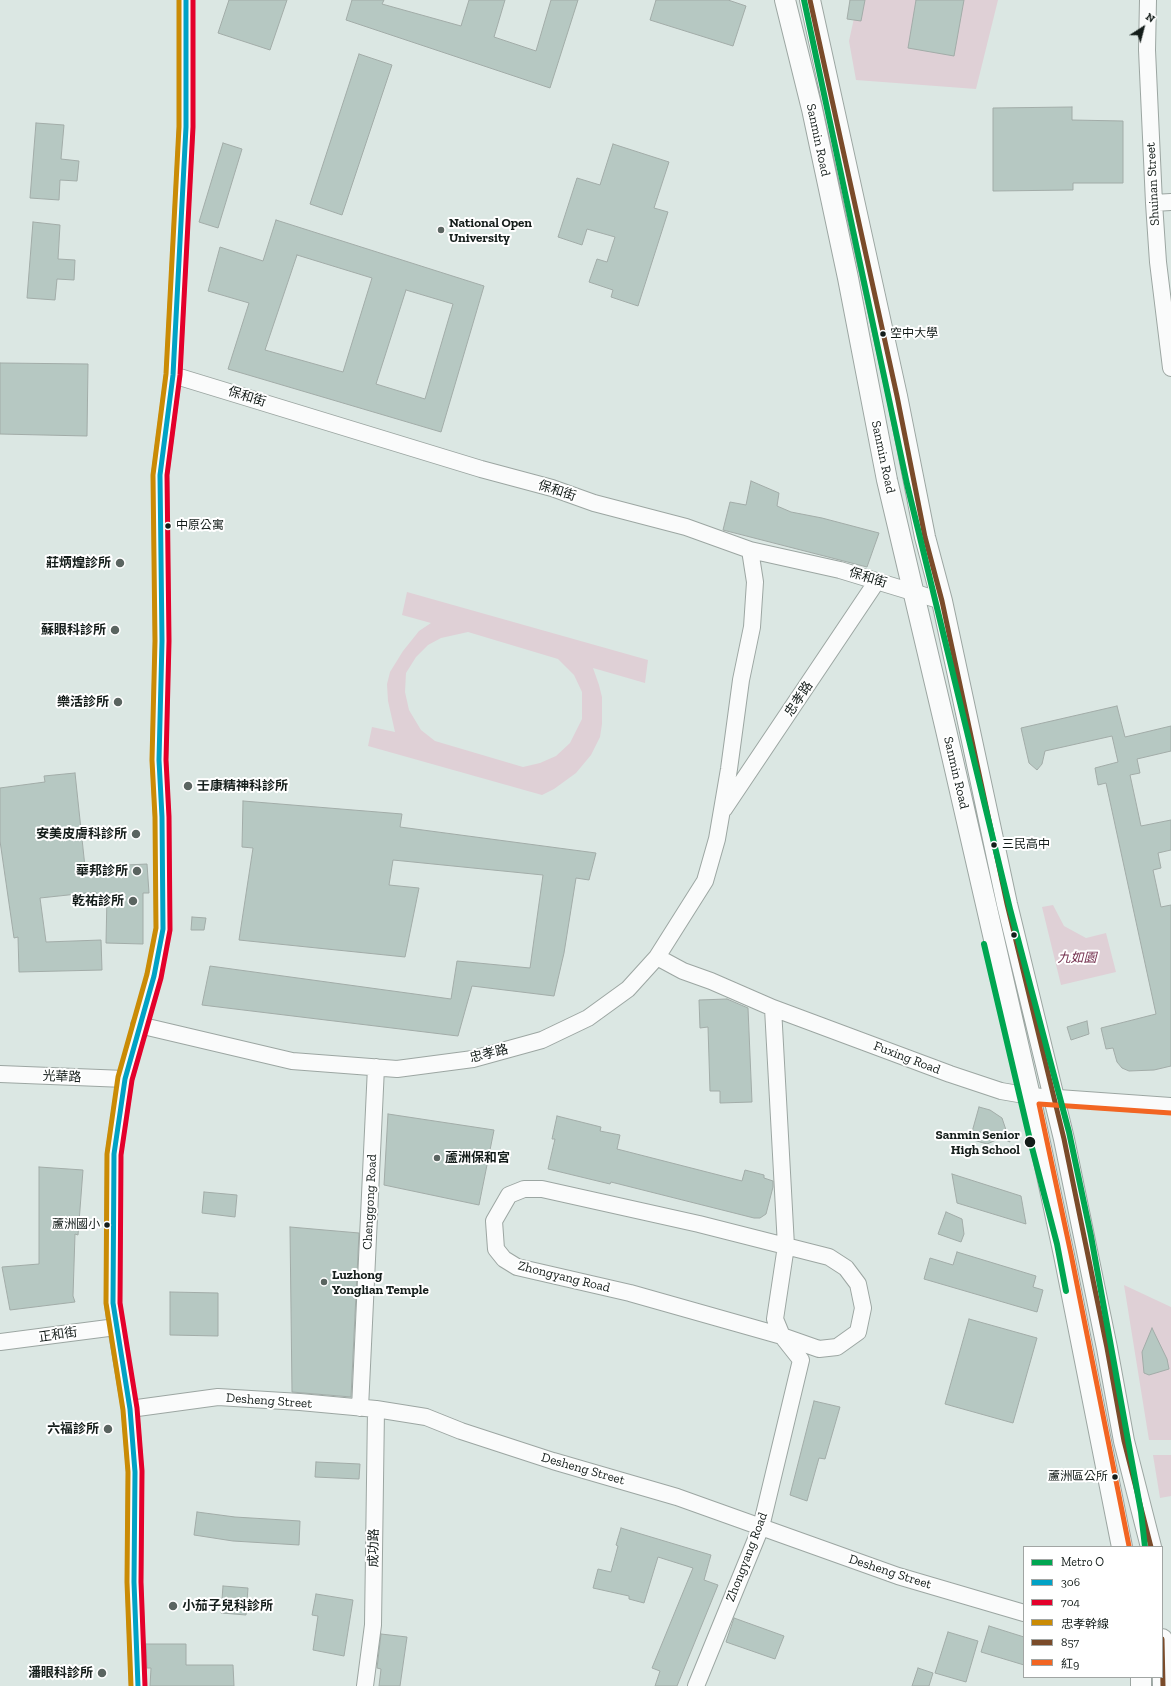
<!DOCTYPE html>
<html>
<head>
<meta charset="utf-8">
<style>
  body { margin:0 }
  #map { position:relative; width:1171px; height:1686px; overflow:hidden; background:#dbe7e3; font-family:"Zilla Slab","Noto Sans TC",serif }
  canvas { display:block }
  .legend { position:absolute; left:1023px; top:1546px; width:140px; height:132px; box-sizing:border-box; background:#fff; border:1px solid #a1a5a3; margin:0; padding:5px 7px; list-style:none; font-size:12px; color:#141d1a }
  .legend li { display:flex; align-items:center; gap:8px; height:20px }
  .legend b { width:20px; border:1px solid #a1a5a3 }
  .north { position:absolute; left:1123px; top:8px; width:40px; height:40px; -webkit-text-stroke:3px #fff; paint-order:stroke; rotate:36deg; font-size:11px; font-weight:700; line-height:16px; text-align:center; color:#141d1a }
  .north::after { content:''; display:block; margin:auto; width:14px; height:18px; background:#141d1a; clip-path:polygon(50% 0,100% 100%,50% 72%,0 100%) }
</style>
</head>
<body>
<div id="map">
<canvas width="1171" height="1686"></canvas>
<ul class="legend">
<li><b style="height:5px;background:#00a651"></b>Metro O</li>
<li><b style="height:5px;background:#01a2c5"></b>306</li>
<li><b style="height:5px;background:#e4002b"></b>704</li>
<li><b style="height:5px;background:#ca8b05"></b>忠孝幹線</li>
<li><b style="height:5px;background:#7a4b2a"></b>857</li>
<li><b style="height:5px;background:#f26522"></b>紅9</li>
</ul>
<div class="north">N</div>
</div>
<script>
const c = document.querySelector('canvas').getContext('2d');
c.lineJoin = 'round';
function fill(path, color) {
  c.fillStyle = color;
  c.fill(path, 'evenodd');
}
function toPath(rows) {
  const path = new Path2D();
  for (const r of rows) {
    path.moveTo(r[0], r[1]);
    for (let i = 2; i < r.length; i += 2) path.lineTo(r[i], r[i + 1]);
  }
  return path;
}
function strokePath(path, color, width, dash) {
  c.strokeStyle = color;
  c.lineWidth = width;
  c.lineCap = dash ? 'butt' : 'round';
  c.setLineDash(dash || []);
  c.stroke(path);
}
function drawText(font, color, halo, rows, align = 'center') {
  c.font = font + ' "Zilla Slab","Noto Sans TC",serif';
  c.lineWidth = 4;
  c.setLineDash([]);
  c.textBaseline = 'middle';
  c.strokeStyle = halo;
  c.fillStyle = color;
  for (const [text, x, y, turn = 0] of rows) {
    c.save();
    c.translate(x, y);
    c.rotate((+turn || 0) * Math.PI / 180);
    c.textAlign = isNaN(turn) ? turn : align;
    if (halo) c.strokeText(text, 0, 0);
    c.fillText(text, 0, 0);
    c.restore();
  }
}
fill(toPath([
  [858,0,998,0,976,89,856,80,849,41],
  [407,592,648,660,645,683,593,668,599,685,602,697,602,724,600,737,591,755,576,773,554,789,542,795,368,746,372,727,395,732,388,701,387,684,390,672,403,651,419,631,431,623,402,615],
  [468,632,558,659,574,675,582,692,582,719,570,743,556,756,540,763,523,767,435,741,421,730,409,710,405,692,406,673,416,657,428,645,441,638],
  [1053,905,1064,926,1086,938,1106,933,1116,972,1061,985,1042,907],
  [1124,1285,1171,1307,1171,1440,1149,1440],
  [1153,1455,1171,1455,1171,1496,1160,1498]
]), '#dfd0d6');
const building = toPath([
  [229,0,287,0,270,50,218,33,229,0],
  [352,0,384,0,382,4,461,26,469,0,505,0,494,37,536,51,551,0,578,0,550,88,346,20,352,0],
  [656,0,728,0,746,6,733,46,650,20,656,0],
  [850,0,865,0,861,21,847,19,850,0],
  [916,0,964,0,954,56,908,48,916,0],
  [359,54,392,65,342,215,310,204,359,54],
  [1072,107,1072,120,1123,121,1123,183,1073,183,1073,190,993,191,993,108,1072,107],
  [36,123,64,125,61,159,79,161,77,181,60,180,59,200,30,198,36,123],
  [223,143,242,149,218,228,199,222,223,143],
  [613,144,669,162,654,208,668,212,638,306,611,297,613,290,589,282,597,259,607,262,615,237,587,229,582,245,558,237,577,178,600,185,613,144],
  [276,220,484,286,441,432,228,369,249,303,208,291,220,247,263,261,276,220],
  [297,255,372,278,343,372,265,350,297,255],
  [406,290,453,304,425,399,376,384,406,290],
  [33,222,60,225,58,259,75,260,74,280,57,279,55,300,27,298,33,222],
  [0,363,88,364,87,436,0,434,0,363],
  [751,481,779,493,777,506,791,512,822,518,879,533,867,567,723,530,730,502,746,505,751,481],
  [1117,706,1125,737,1171,726,1171,751,1137,759,1140,773,1130,775,1141,826,1171,820,1171,850,1158,853,1161,868,1153,870,1161,907,1171,905,1171,1066,1154,1070,1129,1071,1122,1068,1117,1062,1113,1048,1106,1049,1101,1028,1156,1014,1106,783,1098,785,1095,768,1118,762,1112,736,1045,751,1042,764,1037,770,1029,763,1021,728,1117,706],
  [75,773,85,867,147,864,149,893,143,893,143,944,106,943,107,895,96,895,96,892,40,898,46,942,101,940,102,970,19,972,18,937,14,938,0,841,0,788,45,782,44,776,75,773],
  [243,801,402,814,400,827,596,853,589,880,576,878,564,953,554,996,472,986,458,1036,202,1005,210,966,451,999,457,961,530,968,543,875,393,860,389,885,419,888,405,957,239,940,253,848,242,847,243,801],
  [192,917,206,918,204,930,191,930,192,917],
  [727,999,748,1008,752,1102,720,1103,720,1091,710,1091,708,1027,700,1028,699,1000,727,999],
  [1087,1021,1089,1034,1071,1040,1067,1027,1087,1021],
  [979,1107,990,1110,1002,1118,1010,1142,1001,1138,987,1144,970,1139,979,1107],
  [388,1114,494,1130,479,1205,384,1185,388,1114],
  [557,1116,601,1127,600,1131,620,1135,617,1149,742,1181,745,1170,764,1175,764,1178,773,1181,773,1187,766,1214,760,1218,754,1218,611,1182,610,1184,548,1169,555,1139,552,1139,557,1116],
  [39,1167,83,1170,78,1235,75,1234,73,1296,75,1302,10,1310,2,1267,39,1264,39,1167],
  [952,1174,1021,1196,1026,1224,957,1203,952,1174],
  [204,1192,237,1195,235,1217,202,1213,204,1192],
  [946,1212,962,1219,964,1234,961,1242,938,1234,946,1212],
  [290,1227,359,1233,351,1397,292,1392,290,1227],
  [957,1252,1036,1276,1033,1287,1043,1290,1037,1312,924,1279,930,1258,953,1265,957,1252],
  [170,1292,218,1293,218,1336,170,1335,170,1292],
  [969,1319,1037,1338,1013,1423,945,1404,969,1319],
  [1152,1328,1167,1359,1169,1369,1149,1375,1144,1373,1142,1352,1152,1328],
  [814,1401,840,1407,825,1459,819,1458,807,1501,790,1495,814,1401],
  [316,1462,360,1464,359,1479,315,1477,316,1462],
  [197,1512,235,1517,300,1521,299,1545,233,1541,194,1535,197,1512],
  [621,1528,711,1555,704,1580,718,1585,677,1686,655,1686,660,1671,652,1668,693,1568,658,1557,644,1603,629,1599,629,1596,593,1588,598,1569,611,1572,618,1546,616,1545,621,1528],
  [223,1586,248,1588,246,1615,221,1613,223,1586],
  [316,1594,353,1600,344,1656,313,1650,318,1616,312,1615,316,1594],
  [734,1618,784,1636,775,1659,726,1642,734,1618],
  [989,1626,1024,1637,1024,1665,981,1652,989,1626],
  [948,1632,978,1641,966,1682,935,1673,948,1632],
  [381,1634,407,1637,400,1686,379,1686,381,1669,377,1668,381,1634],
  [146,1644,186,1644,186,1665,233,1665,234,1686,150,1686,151,1668,147,1668,146,1644],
  [918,1668,933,1673,929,1686,912,1686,918,1668]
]);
fill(building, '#b6c8c2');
strokePath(building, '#a2aca8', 1);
const minor = toPath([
  [1148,0,1147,50,1154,203,1158,262,1171,368],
  [1154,203,1171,202],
  [173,375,481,469,552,488,594,503,686,527,750,550,840,570,942,601],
  [724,809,877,581],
  [657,957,683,971,711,981,773,1008,950,1074,1001,1091,1030,1096,1171,1106],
  [139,1025,292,1061,397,1069,473,1059,542,1040,588,1018,628,989,657,957,705,881,717,839,729,769,741,680,752,627,755,582,750,550],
  [0,1074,125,1079],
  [524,1189,542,1189,699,1224,829,1257,846,1268,858,1284,863,1308,858,1332,837,1347,819,1349,782,1336,630,1293,517,1267,504,1259,496,1249,494,1221,509,1195,524,1189],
  [0,1342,116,1327],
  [360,1408,376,1067],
  [130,1409,218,1397,300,1402,376,1409,426,1417,461,1431,553,1461,677,1497,898,1576,1024,1613],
  [138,1686,134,1582,135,1472,130,1409,116,1327,113,1303,114,1154,125,1079,154,976,163,929,162,817,159,760,162,641,160,475,173,375,186,127,186,0],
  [365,1686,373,1625,376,1409],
  [696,1686,761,1527,801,1360,782,1336,775,1319,786,1246,773,1008]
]);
const major = toPath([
  [785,0,812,109,848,278,887,480,946,730,1030,1096,1064,1255,1122,1547],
  [810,0,897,396,925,537,942,601,1007,904,1064,1139,1107,1348,1124,1441,1151,1547],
  [1162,1639,1163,1686],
  [1141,1677,1141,1686]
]);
strokePath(minor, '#9ca6a2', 18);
strokePath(major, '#9ca6a2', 22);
strokePath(minor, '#fafbfb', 16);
strokePath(major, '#fafbfb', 20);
strokePath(toPath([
  [138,1686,134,1582,135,1472,130,1409,113,1303,114,1154,125,1079,154,976,163,929,162,817,159,760,162,641,160,475,173,375,186,127,186,0]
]), '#01a2c5', 5);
strokePath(toPath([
  [145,1686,141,1582,142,1471,137,1408,120,1303,121,1155,132,1080,161,978,170,930,169,817,166,760,169,641,167,475,180,375,193,127,193,0]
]), '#e4002b', 5);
strokePath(toPath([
  [131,1686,127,1582,128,1472,123,1410,106,1303,107,1154,118,1077,147,974,156,928,155,817,152,760,155,641,153,475,166,374,179,127,179,0]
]), '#ca8b05', 5);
strokePath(toPath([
  [810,0,897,396,925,537,942,601,1007,904,1064,1139,1107,1348,1124,1441,1151,1547],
  [1162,1639,1163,1686]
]), '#7a4b2a', 5);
strokePath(toPath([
  [1129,1546,1071,1254,1039,1104,1171,1113]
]), '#f26522', 5);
strokePath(toPath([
  [804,0,907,484,1010,909,1069,1132,1091,1236,1141,1512,1145,1547],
  [984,944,1030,1140,1057,1244,1066,1291]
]), '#00a651', 6);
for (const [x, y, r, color] of [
  [441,230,4,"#5a6460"],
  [883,334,3.5,"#141d1a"],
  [168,526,3.5,"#141d1a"],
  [120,563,5,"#5a6460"],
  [115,630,5,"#5a6460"],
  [118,702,5,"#5a6460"],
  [188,786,5,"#5a6460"],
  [136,834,5,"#5a6460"],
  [994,845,3.5,"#141d1a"],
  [137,871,5,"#5a6460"],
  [133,901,5,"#5a6460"],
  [1014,935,3.5,"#141d1a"],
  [1030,1142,6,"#141d1a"],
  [437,1158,4,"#5a6460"],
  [107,1225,3.5,"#141d1a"],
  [324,1282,4,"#5a6460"],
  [108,1429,5,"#5a6460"],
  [1115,1477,3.5,"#141d1a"],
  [173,1606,5,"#5a6460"],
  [102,1673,5,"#5a6460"]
]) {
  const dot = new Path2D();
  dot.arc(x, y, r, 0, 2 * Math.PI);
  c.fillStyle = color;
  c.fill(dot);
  strokePath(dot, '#fff', 1.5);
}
drawText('12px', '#141d1a', '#fff', [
  ["空中大學",890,334],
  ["中原公寓",176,526],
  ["三民高中",1002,845],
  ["蘆洲國小",100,1225,"right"],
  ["蘆洲區公所",1108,1477,"right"]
], 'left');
drawText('13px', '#141d1a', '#fff', [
  ["Sanmin Road",818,140,78],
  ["Shuinan Street",1153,184,-93],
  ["保和街",247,397,17],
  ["Sanmin Road",883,457,78],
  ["保和街",557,491,18],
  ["保和街",868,578,17],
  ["忠孝路",799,699,-56],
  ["Sanmin Road",956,773,77],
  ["忠孝路",489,1054,-14],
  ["Fuxing Road",907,1058,21],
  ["光華路",62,1077,2],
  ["Chenggong Road",370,1202,-87],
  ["Zhongyang Road",564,1277,14],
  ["正和街",58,1335,-8],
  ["Desheng Street",269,1401,4],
  ["Desheng Street",583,1469,16],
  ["成功路",374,1548,-89],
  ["Zhongyang Road",747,1557,-69],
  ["Desheng Street",890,1572,18]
]);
drawText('bold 13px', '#141d1a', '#fff', [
  ["National Open",449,223,"left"],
  ["University",449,238,"left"],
  ["莊炳煌診所",111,563],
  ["蘇眼科診所",106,630],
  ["樂活診所",109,702],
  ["壬康精神科診所",197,786,"left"],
  ["安美皮膚科診所",127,834],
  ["華邦診所",128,871],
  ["乾祐診所",124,901],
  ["蘆洲保和宮",445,1158,"left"],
  ["Luzhong",332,1275,"left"],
  ["Yonglian Temple",332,1290,"left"],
  ["六福診所",99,1429],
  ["小茄子兒科診所",182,1606,"left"],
  ["潘眼科診所",93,1673]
], 'right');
drawText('italic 13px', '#74304e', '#fff', [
  ["九如園",1077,958]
]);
drawText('bold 13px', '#141d1a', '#fff', [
  ["Sanmin Senior",1020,1135],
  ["High School",1020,1150]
], 'right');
</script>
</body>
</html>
